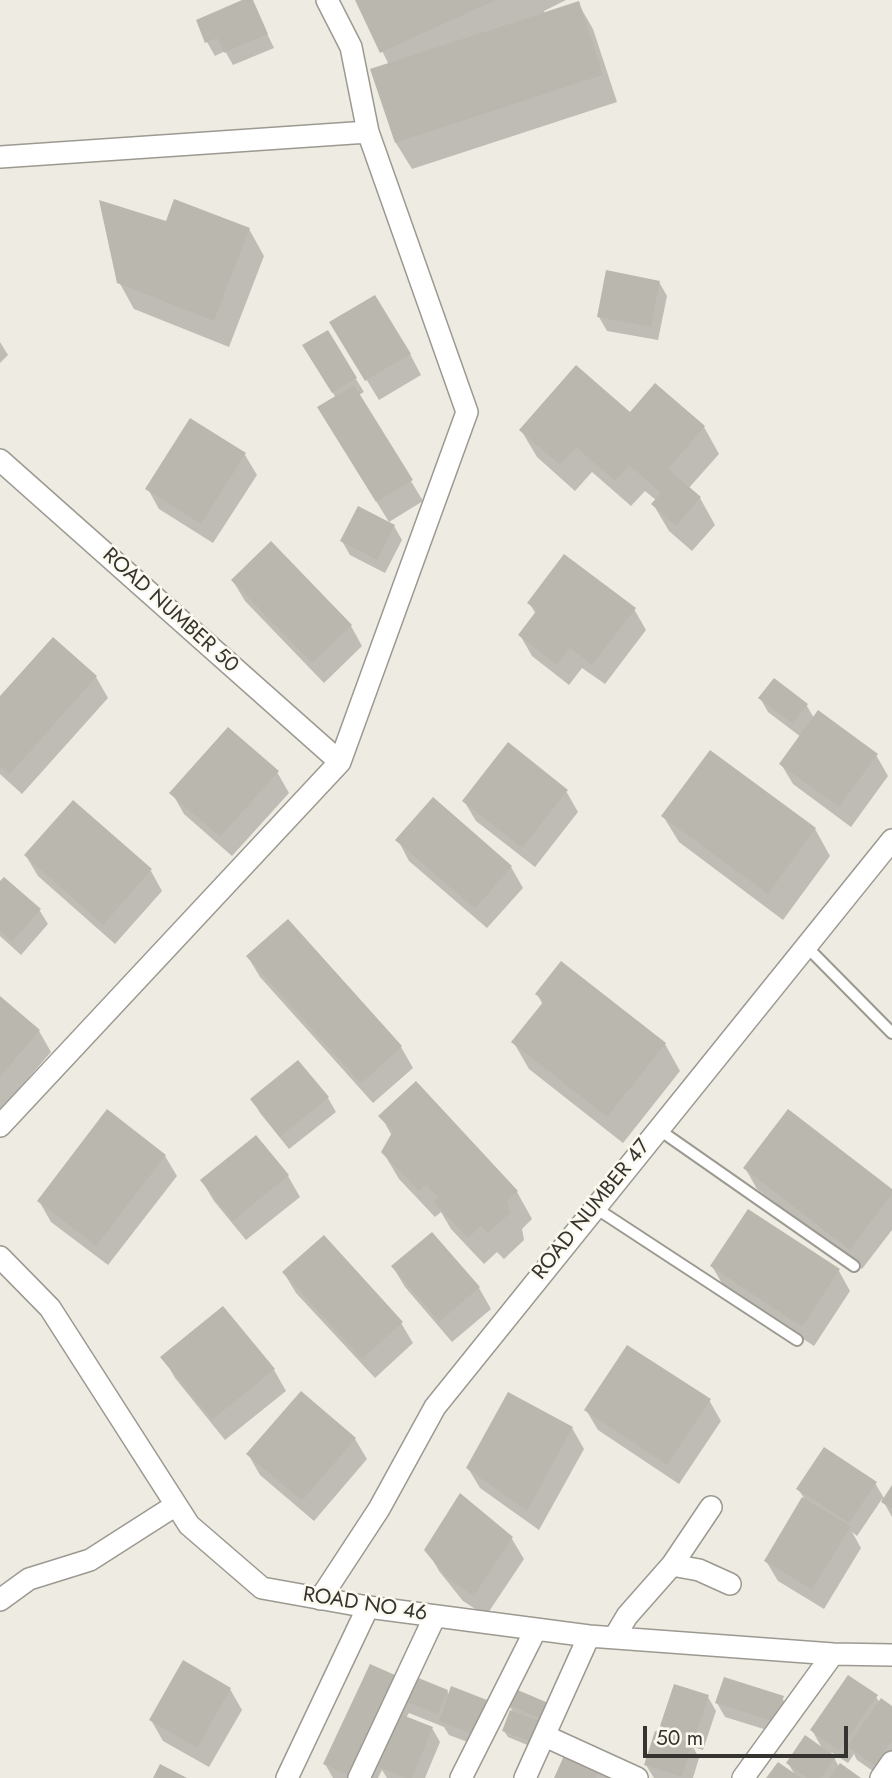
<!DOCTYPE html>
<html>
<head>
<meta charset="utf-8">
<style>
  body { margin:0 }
  #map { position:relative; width:892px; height:1778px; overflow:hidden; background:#eeebe2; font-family:Jost,sans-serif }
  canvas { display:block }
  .scale { position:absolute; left:643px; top:1726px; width:205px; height:32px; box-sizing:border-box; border:4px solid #353430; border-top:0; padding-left:9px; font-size:21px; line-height:24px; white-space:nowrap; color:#353430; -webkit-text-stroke:5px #fcf9ef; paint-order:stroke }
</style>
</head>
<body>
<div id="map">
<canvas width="892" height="1778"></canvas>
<div class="scale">50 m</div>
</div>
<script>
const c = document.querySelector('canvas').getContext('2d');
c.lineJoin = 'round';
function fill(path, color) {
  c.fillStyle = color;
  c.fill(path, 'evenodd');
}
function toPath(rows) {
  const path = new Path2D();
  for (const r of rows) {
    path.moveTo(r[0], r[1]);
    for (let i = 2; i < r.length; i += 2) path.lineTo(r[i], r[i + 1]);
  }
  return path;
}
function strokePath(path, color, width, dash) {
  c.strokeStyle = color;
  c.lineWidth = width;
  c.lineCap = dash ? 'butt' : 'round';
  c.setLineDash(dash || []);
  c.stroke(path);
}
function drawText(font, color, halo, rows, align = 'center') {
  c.font = font + ' Jost,sans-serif';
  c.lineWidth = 5;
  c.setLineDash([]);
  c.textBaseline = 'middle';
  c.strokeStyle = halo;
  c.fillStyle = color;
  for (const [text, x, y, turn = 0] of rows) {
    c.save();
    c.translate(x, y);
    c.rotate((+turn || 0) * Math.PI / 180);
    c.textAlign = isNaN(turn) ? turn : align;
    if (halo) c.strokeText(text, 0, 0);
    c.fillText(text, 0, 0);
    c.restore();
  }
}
fill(toPath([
  [246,0,251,0,274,48,233,65,225,51,215,56,207,42],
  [357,0,566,0,544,11,545,14,578,3,593,29,617,102,412,169,396,143,372,70,389,65],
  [249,229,264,256,229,347,134,309,119,282],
  [659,282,667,296,658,340,607,331,599,317],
  [327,332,364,392,359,395,423,501,389,522,331,428,336,398,305,346],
  [0,342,8,355,0,363],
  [344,343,410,354,421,375,379,400],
  [630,414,704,427,719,454,688,489,700,498,715,525,692,551,669,531,653,504,656,500,645,491,631,506,592,472,575,491,537,457,521,430],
  [245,455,257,475,213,543,159,509,148,489],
  [394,526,402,540,385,573,350,555,342,541],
  [233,581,351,626,362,646,324,683,245,601],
  [529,603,634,609,646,630,605,684,582,668,569,685,532,656,520,635,536,614],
  [53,640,96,677,108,698,22,794,0,774,0,699],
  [774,680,807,706,814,718,876,755,888,776,851,827,793,784,781,764,801,737,768,712,760,698],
  [277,772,289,793,232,856,184,814,172,793],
  [566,791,578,812,535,867,476,821,464,801],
  [663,816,815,829,830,856,783,920,679,842],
  [398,840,511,867,523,888,487,928,409,861],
  [26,856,151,871,162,891,115,944,38,876],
  [0,884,40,911,48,924,21,955,0,936],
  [288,922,401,1047,413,1068,373,1103,260,977,248,957],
  [537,994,665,1044,680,1071,623,1143,529,1069,514,1043,543,1005],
  [0,999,39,1031,51,1052,0,1111],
  [416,1083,517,1192,532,1219,522,1229,524,1240,504,1259,497,1252,484,1264,451,1229,441,1212,435,1217,399,1179,383,1152,392,1136,381,1116],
  [328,1098,336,1112,289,1149,260,1113,252,1099],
  [256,1137,288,1176,300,1197,246,1240,214,1201,202,1181],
  [165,1156,177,1176,108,1265,51,1222,39,1201],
  [745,1168,892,1191,892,1230,862,1269,757,1189],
  [432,1234,479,1288,491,1309,452,1342,405,1287,393,1267],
  [712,1266,839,1271,850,1291,814,1346,724,1287],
  [284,1273,401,1323,413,1343,375,1378,296,1293],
  [223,1309,274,1370,286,1391,225,1440,175,1378,163,1357],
  [709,1400,721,1421,679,1484,598,1430,586,1410],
  [572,1428,584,1449,539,1530,480,1488,468,1468],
  [355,1439,367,1459,314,1521,260,1475,248,1454],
  [875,1483,885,1500,892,1489,892,1517,882,1499,857,1536,852,1532,861,1548,824,1609,778,1581,766,1561,804,1498,798,1489],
  [512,1539,524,1559,486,1616,463,1601,439,1571,427,1550],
  [402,1681,447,1691,450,1696,485,1701,493,1715,481,1747,449,1735,444,1727,409,1713,406,1718,432,1728,440,1742,425,1778,387,1778,382,1770,378,1778,333,1778,325,1764],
  [230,1689,242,1710,209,1767,163,1741,151,1720],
  [708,1697,716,1711,703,1750,693,1747,699,1758,693,1778,654,1778,646,1765,669,1737,662,1725],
  [876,1697,880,1703,892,1708,892,1766,883,1778,857,1760,854,1754,848,1763,831,1752,839,1767,858,1778,768,1778,796,1777,788,1763,823,1750,812,1730],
  [782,1698,790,1711,783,1735,725,1717,717,1703],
  [508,1704,551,1706,537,1749,508,1737,504,1731,512,1710],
  [568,1752,624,1778,556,1778]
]), '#0003');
fill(toPath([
  [242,0,253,0,268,34,224,53,217,38,205,43,196,20],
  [355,0,496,0,380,53],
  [579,1,603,75,395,143,370,69],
  [174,199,250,228,214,321,117,283,99,200,166,221],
  [606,270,660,281,651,327,597,317],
  [375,295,411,354,365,381,329,322],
  [328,330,357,378,332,393,302,345],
  [576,365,630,412,655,383,705,426,668,469,701,497,676,526,651,504,661,493,629,465,615,481,576,447,560,465,519,430],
  [354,385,413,480,376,502,317,407],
  [190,418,246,453,201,524,145,489],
  [358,506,395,525,377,560,340,541],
  [271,541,352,625,312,663,231,580],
  [564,554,636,608,592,665,570,648,557,665,518,635,537,610,527,603],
  [53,637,97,676,10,774,0,766,0,696],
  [774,678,808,704,793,724,758,698],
  [818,710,878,754,839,807,779,764],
  [228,727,279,771,220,837,169,793],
  [508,742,568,790,522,848,462,801],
  [710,750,816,828,768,894,661,816],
  [433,797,512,866,475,909,395,840],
  [73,800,152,869,103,925,24,855],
  [4,877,41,909,12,942,0,931,0,881],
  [288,919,402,1046,361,1084,246,956],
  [561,961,666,1043,607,1117,511,1042,544,1001,535,994],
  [0,996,40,1030,0,1077],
  [298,1060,329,1097,280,1137,250,1099],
  [416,1081,518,1191,507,1201,510,1213,488,1233,481,1226,468,1238,433,1202,438,1197,426,1185,419,1191,381,1152,393,1131,378,1116],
  [107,1109,166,1155,96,1246,37,1201],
  [788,1109,892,1189,892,1194,850,1250,743,1168],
  [256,1135,289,1175,233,1221,200,1180],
  [748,1209,840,1269,802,1327,710,1266],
  [432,1232,480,1287,439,1322,391,1266],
  [324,1235,403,1322,362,1359,282,1272],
  [223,1306,275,1369,212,1420,160,1357],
  [627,1345,711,1399,667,1465,584,1410],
  [301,1391,356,1438,302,1501,246,1454],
  [508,1392,573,1427,527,1511,466,1468],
  [824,1447,877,1482,849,1523,796,1489],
  [892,1485,892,1509,881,1502],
  [460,1493,513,1537,474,1596,449,1580,424,1550],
  [802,1497,851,1526,812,1590,764,1561],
  [183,1660,231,1688,197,1748,149,1720],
  [370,1664,404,1679,354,1778,323,1764],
  [411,1675,448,1690,438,1714,401,1700],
  [848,1675,878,1695,839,1751,810,1730],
  [724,1677,784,1696,775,1722,715,1703],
  [674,1684,709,1695,695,1737,660,1726],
  [451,1686,487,1700,474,1735,439,1721],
  [513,1688,553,1705,546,1721,506,1704],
  [881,1698,892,1706,892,1741,875,1766,847,1746],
  [510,1710,543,1722,534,1743,502,1731],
  [400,1714,433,1727,412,1778,405,1778,378,1767],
  [655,1731,692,1743,682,1777,644,1765],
  [805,1735,836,1757,821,1778,807,1778,786,1763],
  [567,1749,601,1765,596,1778,554,1778],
  [778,1762,801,1778,766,1778],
  [840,1763,861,1778,829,1778],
  [160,1764,187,1778,153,1778]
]), '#bab8ae');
const lane = toPath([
  [805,945,892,1033],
  [658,1129,854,1266],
  [594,1207,797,1340]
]);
const street = toPath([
  [0,157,368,132],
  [0,460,340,762],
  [0,1126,340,762,467,412,368,132,351,47,327,0],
  [0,1257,50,1308,189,1525,262,1588,368,1607,589,1636,833,1654,892,1655],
  [672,1565,699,1570,730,1584],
  [320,1599,379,1509,435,1407,892,840],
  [0,1600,29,1579,90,1560,176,1505],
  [614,1638,627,1616,672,1565,711,1507],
  [545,1736,637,1778],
  [287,1778,368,1607],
  [359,1778,435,1616],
  [461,1778,536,1629],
  [525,1778,589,1636],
  [743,1778,833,1654],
  [881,1778,892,1762]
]);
strokePath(lane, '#9c9991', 14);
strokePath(street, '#9c9991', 24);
strokePath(lane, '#fff', 10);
strokePath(street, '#fff', 21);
drawText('21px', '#353430', '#fcf9ef', [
  ["ROAD NUMBER 50",170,611,42],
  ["ROAD NUMBER 47",592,1210,-51],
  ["ROAD NO 46",365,1605,9]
]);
</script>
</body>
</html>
